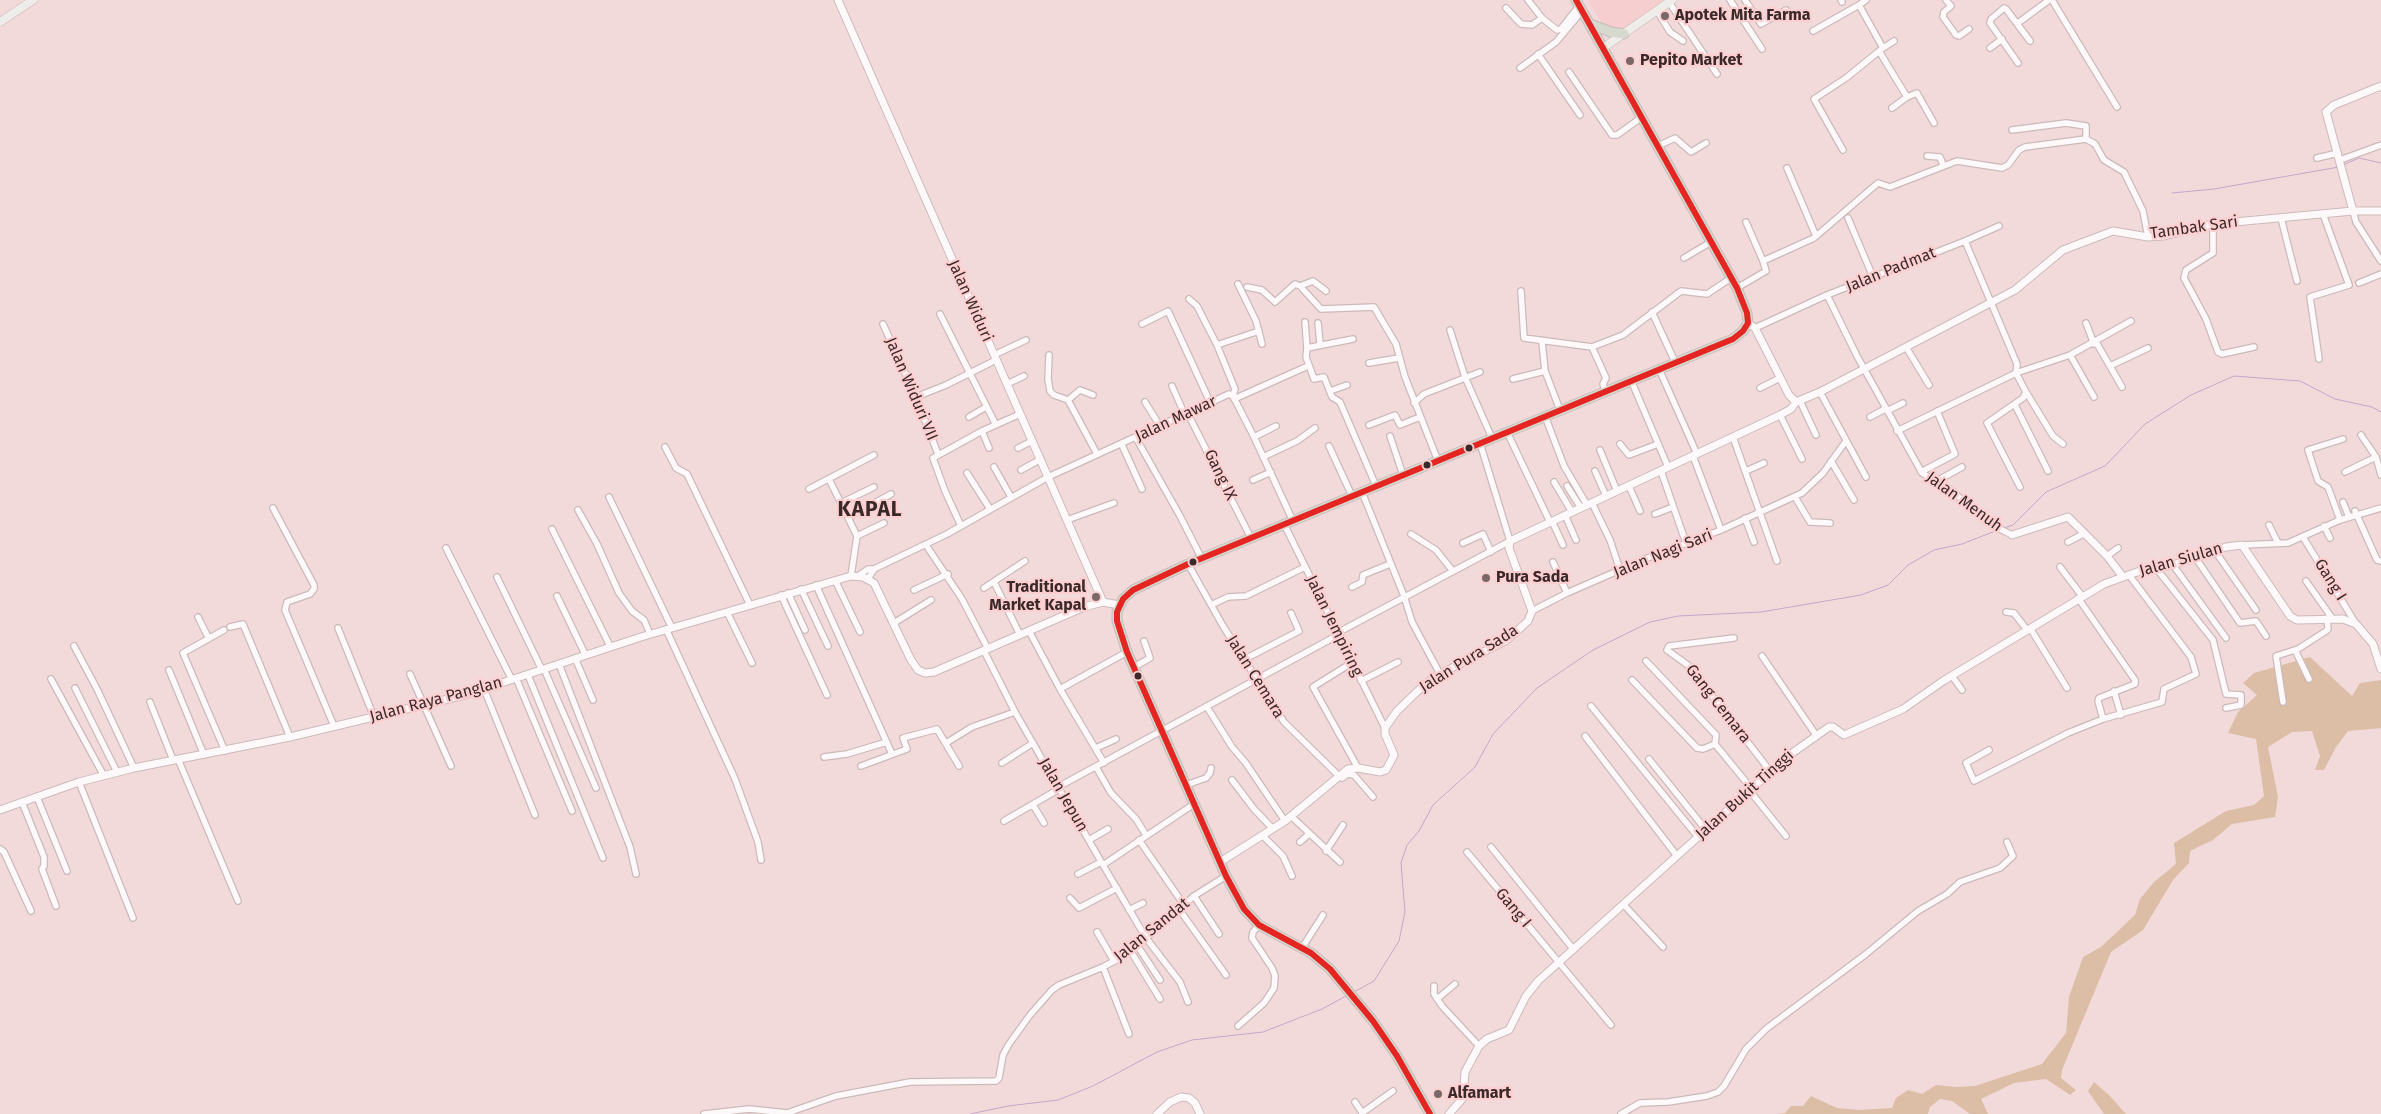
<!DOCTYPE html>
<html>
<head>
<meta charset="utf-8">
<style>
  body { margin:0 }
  canvas { display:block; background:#f2dadb }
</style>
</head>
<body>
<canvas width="2381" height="1114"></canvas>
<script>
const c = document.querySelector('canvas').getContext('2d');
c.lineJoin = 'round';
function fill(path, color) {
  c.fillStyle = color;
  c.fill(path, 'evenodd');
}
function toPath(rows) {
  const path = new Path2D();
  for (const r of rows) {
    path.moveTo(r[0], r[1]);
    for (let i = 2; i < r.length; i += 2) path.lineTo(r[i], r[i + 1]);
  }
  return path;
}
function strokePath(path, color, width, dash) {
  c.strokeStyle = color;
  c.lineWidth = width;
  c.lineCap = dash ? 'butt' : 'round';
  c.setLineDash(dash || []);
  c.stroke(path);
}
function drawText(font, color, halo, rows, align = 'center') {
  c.font = font + ' "Fira Sans",sans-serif';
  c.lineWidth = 4.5;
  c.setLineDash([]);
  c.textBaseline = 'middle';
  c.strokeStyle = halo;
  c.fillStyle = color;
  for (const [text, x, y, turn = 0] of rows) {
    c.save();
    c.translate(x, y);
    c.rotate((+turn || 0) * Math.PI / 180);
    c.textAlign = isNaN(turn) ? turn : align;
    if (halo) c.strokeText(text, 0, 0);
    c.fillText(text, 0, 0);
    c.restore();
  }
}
fill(toPath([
  [1587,0,1666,0,1624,31,1617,31,1603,25]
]), '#f6cecf');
fill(toPath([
  [2310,657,2352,696,2360,683,2381,680,2381,728,2348,731,2336,747,2324,770,2315,770,2320,756,2312,731,2292,732,2268,747,2278,797,2275,817,2232,824,2213,840,2190,851,2189,863,2173,880,2143,930,2111,952,2062,1070,2061,1078,2076,1090,2070,1095,2046,1079,2014,1083,1981,1099,1988,1114,1970,1114,1952,1101,1940,1099,1930,1107,1928,1114,1776,1114,1785,1113,1791,1106,1803,1106,1811,1096,1837,1108,1859,1110,1892,1108,1896,1098,1908,1090,1922,1094,1936,1085,1956,1087,1975,1086,2042,1064,2066,1033,2069,997,2083,957,2101,947,2135,915,2140,899,2154,882,2176,864,2174,843,2226,811,2254,805,2264,796,2256,739,2228,733,2238,712,2257,695,2243,683,2254,673],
  [2094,1082,2109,1095,2126,1114,2104,1114,2088,1091]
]), '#dbbea5');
strokePath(toPath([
  [2343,165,2359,158,2381,163],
  [2172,193,2214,189,2339,167],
  [2004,528,2013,525,2046,492,2105,466,2145,424,2191,395,2234,376,2300,381,2335,399,2372,407,2381,412],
  [1354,992,1374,981,1399,941,1405,912,1401,863,1407,845,1419,831,1433,805,1475,767,1493,734,1537,688,1593,650,1650,622,1678,616,1761,612,1861,595,1888,585,1908,565,1934,550,1962,544,1998,530],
  [970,1114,1008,1106,1058,1100,1093,1086,1157,1052,1192,1040,1263,1032,1322,1009,1346,996]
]), '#c7a5cb', 1);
const minor = toPath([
  [1528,0,1542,18,1557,30,1561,29,1579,6],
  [1730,0,1762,49],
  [1745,0,1761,24,1786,10,1794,17],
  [1841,0,1842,2],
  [1946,0,1951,6,1944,12,1943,17,1956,35,1959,36,1969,29],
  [2052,0,2117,107],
  [1669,2,1717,74],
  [1506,8,1521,24,1532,25,1542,18],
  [1657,11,1670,32,1683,41],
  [2018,23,2049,0],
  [1813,31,1859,5],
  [1883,48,1894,41],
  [1990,48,2002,39],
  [1879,51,1907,97,1917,93,1934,123],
  [1538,54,1580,115],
  [2018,63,1990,23,1991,19,2004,8,2006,9,2030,41],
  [1520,68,1556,42,1582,11],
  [1569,72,1612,135,1617,135,1642,117],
  [1892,108,1907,97],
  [2012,130,2066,123,2086,126,2086,139,2095,144,2104,160,2124,172,2143,211,2148,237],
  [1658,146,1675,138,1691,152,1706,143],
  [1843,150,1814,99,1846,78,1883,48,1859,5,1866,0],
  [1927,156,1940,157,1943,165],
  [2317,158,2338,153],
  [2340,160,2381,145],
  [1787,168,1816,236],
  [2353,211,2356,222,2381,261],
  [1848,218,1873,277],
  [2281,218,2297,281],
  [1746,222,1763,261],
  [2213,224,2213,253,2186,270,2184,278,2206,319,2218,352,2222,354,2254,347],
  [1965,241,1999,226],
  [1684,258,1711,242],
  [2359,283,2381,274],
  [1238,284,1256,321,1262,344],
  [1300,286,1313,281,1326,291],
  [1247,287,1262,290,1275,302,1295,284,1300,286,1321,309,1374,307,1396,344,1405,377,1438,461],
  [1737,288,1766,271,1763,261,1814,238,1878,183,1890,187,1957,161,2002,168,2008,165,2019,150,2025,147,2086,139],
  [1521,291,1524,338,1592,347,1606,378,1603,384,1605,391],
  [1827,295,1857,356,1922,473,1951,490,1988,523,2012,535],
  [1189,299,1197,306,1217,345,1235,389,1233,396],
  [1652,312,1675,362],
  [940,314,996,425],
  [1305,322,1307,348],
  [1318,323,1320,344],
  [2086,323,2094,344],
  [883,324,916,397,938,454],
  [1142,324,1168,311,1210,402],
  [1755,328,1827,295,1965,241,2017,364,2016,373,2070,355,2131,321],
  [1450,330,1465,377,1492,438],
  [1353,339,1307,348,1306,357,1314,379,1324,377,1332,397,1340,402,1376,486],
  [1542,342,1545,371,1560,410],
  [2096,342,2122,387],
  [1217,345,1259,331],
  [1592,347,1623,335,1681,291,1707,294,1731,278],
  [1906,347,1929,385],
  [994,355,1026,340],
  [1049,355,1048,379,1050,391,1054,395,1068,400,1097,454],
  [2070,355,2094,397],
  [2319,359,2310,297,2349,285,2323,214],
  [1369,363,1399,358],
  [2110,366,2148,348],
  [1659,369,1697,454],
  [1513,379,1545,371],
  [1631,380,1668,467],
  [1007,384,1024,376],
  [1172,386,1184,413],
  [1760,388,1780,378],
  [1330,391,1347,385],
  [1820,392,1866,477],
  [2026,392,2053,436,2063,444],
  [916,397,946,385,996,360],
  [1234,399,1308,366],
  [1068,400,1080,390,1093,395],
  [1800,401,1816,435],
  [1145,402,1160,426],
  [1414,403,1424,394,1480,372],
  [2015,405,2048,471],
  [1887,411,1903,403],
  [1187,412,1251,538],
  [1780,415,1802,459],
  [1545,416,1564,466,1587,505],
  [969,417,986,407],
  [1870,417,1885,409],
  [1369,425,1395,415,1400,425,1420,417],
  [982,431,989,448],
  [1897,431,2016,373,2026,392,2023,398,1987,423,2020,487],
  [1507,432,1550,522],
  [2361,435,2376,457,2381,475],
  [1390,436,1403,475],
  [1254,437,1276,426],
  [1733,437,1777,561],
  [1136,438,1180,516,1202,559],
  [1620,444,1629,455,1658,444],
  [1122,445,1142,489],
  [1329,446,1352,496],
  [665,447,676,468,687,474,750,605],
  [1018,448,1032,441],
  [1600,450,1617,491],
  [1693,456,1721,530],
  [1263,457,1297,441,1315,428],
  [1831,461,1854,500],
  [994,467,1011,497],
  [1021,470,1041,459],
  [1595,471,1606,496],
  [1661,471,1686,543],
  [1746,471,1764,463],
  [1921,472,1955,454,1937,411],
  [2345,472,2376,457],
  [967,473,990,509],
  [829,479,857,536,851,576],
  [1253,480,1271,472],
  [1937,481,1962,467],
  [1554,482,1572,512],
  [1567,486,1581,508],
  [1629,486,1640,511],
  [809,489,874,455],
  [1362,492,1404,596,1412,622,1440,674],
  [609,497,672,628],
  [1795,497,1810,522,1830,523],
  [2343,502,2349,517],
  [841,503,874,487],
  [1592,503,1610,540,1620,570],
  [273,508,314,585,314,589,310,594,287,602,285,610,334,726],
  [578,510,597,544,619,593,632,611,644,620,650,634],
  [2355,511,2377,560,2381,561],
  [1655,514,1673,507],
  [1565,515,1576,540],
  [849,517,891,494],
  [1745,518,1754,542],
  [1067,520,1114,503],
  [2340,520,2328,487,2318,481,2308,450,2343,439],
  [1552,521,1563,545],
  [1284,524,1385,728],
  [2269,525,2278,543],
  [961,526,945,491,933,458,982,431,1020,414],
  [2324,526,2330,538],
  [552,529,610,646],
  [1411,534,1436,550,1452,570],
  [857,536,884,523],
  [2303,537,2356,624],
  [2068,542,2085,533],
  [1463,543,1483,534,1491,552],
  [926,545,962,599,988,649],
  [2242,545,2288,543,2340,520,2381,508],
  [446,548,512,680],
  [2215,551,2256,610],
  [2107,556,2118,548],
  [2195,557,2240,623,2256,621,2266,636],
  [1553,562,1567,593],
  [1188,564,1223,626,1284,722,1339,776],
  [2173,565,2226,638],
  [2060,567,2082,596],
  [2156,568,2213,640,2226,694,2241,695,2241,705,2226,708],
  [858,576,868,569,874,569],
  [497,577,542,670],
  [868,579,874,569,947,534,1048,477,1229,394,1233,396,1254,437,1293,521],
  [835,580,860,632],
  [2306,581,2332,618],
  [994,582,1020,635],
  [816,585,892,754],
  [1352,587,1362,582,1363,575,1390,564],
  [984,588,1025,561],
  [801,589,828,646],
  [914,590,948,574],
  [788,593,805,630],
  [781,595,827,695],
  [557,596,585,654],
  [1211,605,1228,597,1246,596,1305,567],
  [1532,611,1567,593,1645,559,1721,530,1802,493,1823,473,1846,441],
  [727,612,752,663],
  [2006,612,2014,613,2027,630],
  [198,617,208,637],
  [894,623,931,600],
  [230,627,243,624,290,737],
  [338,628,374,717],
  [2030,628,2067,688],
  [666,629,735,779,758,842,761,860],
  [224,630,183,653,225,751],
  [1029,631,1060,689,1104,763],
  [1339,632,1510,541,1480,443],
  [1734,638,1669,646,1667,650,1689,666,1770,771],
  [74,646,97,689,134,768],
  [2295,650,2309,679],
  [984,651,1015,712,1103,865,1146,938,1180,982,1188,1002],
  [1762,656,1816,735],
  [575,658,593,700],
  [1245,659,1299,631,1291,613],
  [1646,661,1716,735,1715,744],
  [1353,662,1313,687,1358,768],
  [559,664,630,847,636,874],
  [1134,667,1150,658,1144,641],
  [544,669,596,788],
  [169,670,204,755],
  [410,674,451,766],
  [528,675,603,858],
  [1952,676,1962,690],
  [516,678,572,811],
  [51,679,104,776],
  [1632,680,1697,748,1703,749,1715,744,1751,788],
  [1361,681,1398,662],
  [75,688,117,772],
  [484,689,535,815],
  [1060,689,1127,652],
  [2114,691,2121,715],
  [150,702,173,760],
  [2283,702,2276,656,2298,649,2326,631,2328,629,2327,618],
  [1591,706,1698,837],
  [1207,707,1232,747,1245,762,1285,821],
  [2103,719,2162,702,2164,689,2196,674,2191,657,2129,575],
  [1585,736,1677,856],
  [946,743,972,727,1015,712],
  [1096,748,1116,739],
  [1989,750,1966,763,1974,781,2068,733,2103,719,2098,701,2099,698,2135,684,2135,680,2078,598],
  [824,757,847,754,887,742],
  [178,759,238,901],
  [1649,759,1706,830],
  [1002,763,1033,743],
  [861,766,907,749,903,738,937,729,959,766],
  [1096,767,1111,793,1136,819,1146,835],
  [1342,778,1347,774,1354,775,1373,797],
  [1232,780,1254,809,1273,829],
  [79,782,133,918],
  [1186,785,1206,778,1210,773,1211,768],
  [1058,787,1340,634],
  [1749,790,1786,836],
  [37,797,67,871],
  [22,802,44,857,44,866,42,869,56,906],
  [1033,805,1044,823],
  [1291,816,1340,862],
  [1004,821,1059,789],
  [1263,836,1283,856,1292,876],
  [1089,840,1108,829],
  [1139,840,1184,905],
  [1300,842,1309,834],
  [1491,847,1574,950],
  [0,849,4,852,31,911],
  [1326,851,1343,825],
  [1467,852,1611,1025],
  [1103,865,1194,804],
  [1078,874,1101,862],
  [1194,896,1219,934],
  [1070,898,1079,908,1117,888],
  [1624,905,1663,947],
  [1179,909,1226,975],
  [1129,910,1143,903],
  [1097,932,1114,961],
  [1137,945,1160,980],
  [1302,948,1323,915],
  [1130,950,1160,999],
  [1103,967,1129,1034],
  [1434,986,1434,994,1442,1006,1479,1046],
  [1437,999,1455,984],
  [1238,1026,1264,1003,1274,988,1275,976,1272,968,1252,938,1253,932,1259,925],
  [1355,1102,1363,1114],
  [1362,1113,1393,1091],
  [704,1114,749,1109,787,1113,836,1096,910,1082,996,1081,999,1078,1003,1055,1009,1044,1030,1015,1052,990,1059,985,1103,967,1120,958,1151,934,1194,896,1226,876],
  [1621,1114,1640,1103,1668,1102,1707,1096,1718,1092,1724,1086,1746,1049,1766,1029,1866,954,1918,911,1947,894,1960,882,2000,868,2013,856,2007,842]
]);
const tertiary = toPath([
  [838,0,1103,602],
  [2353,211,2326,112,2334,105,2381,86],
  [1748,323,1755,328,1789,395,1796,402,1820,392,2015,290,2063,250,2113,231,2148,237,2163,236,2213,224,2353,211,2381,211],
  [2012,535,2068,517,2107,556,2123,577],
  [0,810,79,782,134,768,290,737,465,695,641,637,851,576,863,577,874,583,911,660,918,670,925,673,934,672,1084,607,1103,602,1119,605],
  [1220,862,1285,821,1348,769,1358,768,1380,772,1386,770,1394,755,1385,734,1385,728,1397,711,1424,685,1440,674,1507,640,1528,621,1532,611,1509,548,1510,541,1780,415,1791,409,1796,402],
  [1157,1114,1170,1102,1181,1097,1189,1098,1195,1103,1200,1114],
  [1449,1114,1463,1098,1465,1072,1479,1046,1487,1039,1509,1030,1526,996,1538,981,1788,756,1829,727,1833,727,1844,735,1903,709,1943,681,2104,584,2137,572,2173,565,2226,547,2242,545,2290,616,2297,620,2343,619,2356,624,2373,644,2381,669]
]);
const secondary = toPath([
  [0,22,33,0],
  [1603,48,1672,0]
]);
const trunk = toPath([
  [1590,24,1611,32,1624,34],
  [1430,1114,1397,1056,1373,1021,1330,969,1311,953,1259,925,1244,909,1226,876,1127,652,1117,621,1117,612,1123,599,1133,590,1188,564,1733,339,1743,331,1748,323,1747,313,1737,288,1576,0]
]);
strokePath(minor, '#ccbaba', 8);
strokePath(tertiary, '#ccbaba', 9);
strokePath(secondary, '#ccbaba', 9);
strokePath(trunk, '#c7bbbc', 11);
strokePath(minor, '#fdf9fa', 5.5);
strokePath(tertiary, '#fdf9fa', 7);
strokePath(secondary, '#eeede9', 8);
strokePath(trunk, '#d6dace', 9);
strokePath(toPath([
  [1430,1114,1397,1056,1373,1021,1330,969,1311,953,1259,925,1244,909,1226,876,1127,652,1117,621,1117,612,1123,599,1133,590,1188,564,1733,339,1743,331,1748,323,1747,313,1737,288,1576,0]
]), '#e52522', 6);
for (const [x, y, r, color] of [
  [1665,16,5,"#7a6767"],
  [1630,61,5,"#7a6767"],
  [1469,448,4.5,"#3a2929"],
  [1427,465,4.5,"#3a2929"],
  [1193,562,4.5,"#3a2929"],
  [1486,578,5,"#7a6767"],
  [1096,597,5,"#7a6767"],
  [1138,676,4.5,"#3a2929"],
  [1438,1094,5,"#7a6767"]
]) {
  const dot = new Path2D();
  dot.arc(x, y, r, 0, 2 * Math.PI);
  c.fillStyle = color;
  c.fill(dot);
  strokePath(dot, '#fdcfd1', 2);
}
drawText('bold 16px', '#3a2929', '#fdcfd1', [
  ["Apotek Mita Farma",1675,16],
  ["Pepito Market",1640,61],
  ["Pura Sada",1496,578],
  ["Traditional",1086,588,"right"],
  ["Market Kapal",1086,606,"right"],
  ["Alfamart",1448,1094]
], 'left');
drawText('16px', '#3a2929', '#fdcfd1', [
  ["Tambak Sari",2194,228,-8],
  ["Jalan Padmat",1891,270,-22],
  ["Jalan Widuri",970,301,66],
  ["Jalan Widuri VII",911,389,67],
  ["Jalan Mawar",1176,419,-25],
  ["Gang IX",1220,475,64],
  ["Jalan Menuh",1964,502,36],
  ["Jalan Nagi Sari",1663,554,-22],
  ["Jalan Siulan",2181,560,-16],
  ["Gang I",2330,580,58],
  ["Jalan Jempiring",1334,626,64],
  ["Jalan Pura Sada",1469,659,-32],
  ["Jalan Cemara",1255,677,58],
  ["Jalan Raya Panglan",436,700,-15],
  ["Gang Cemara",1718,704,52],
  ["Jalan Jepun",1063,795,60],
  ["Jalan Bukit Tinggi",1745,795,-42],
  ["Gang I",1513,908,50],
  ["Jalan Sandat",1152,930,-39]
]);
c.letterSpacing = '1px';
drawText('bold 21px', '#3a2929', '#fdcfd1', [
  ["KAPAL",870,510]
]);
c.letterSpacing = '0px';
</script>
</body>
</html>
